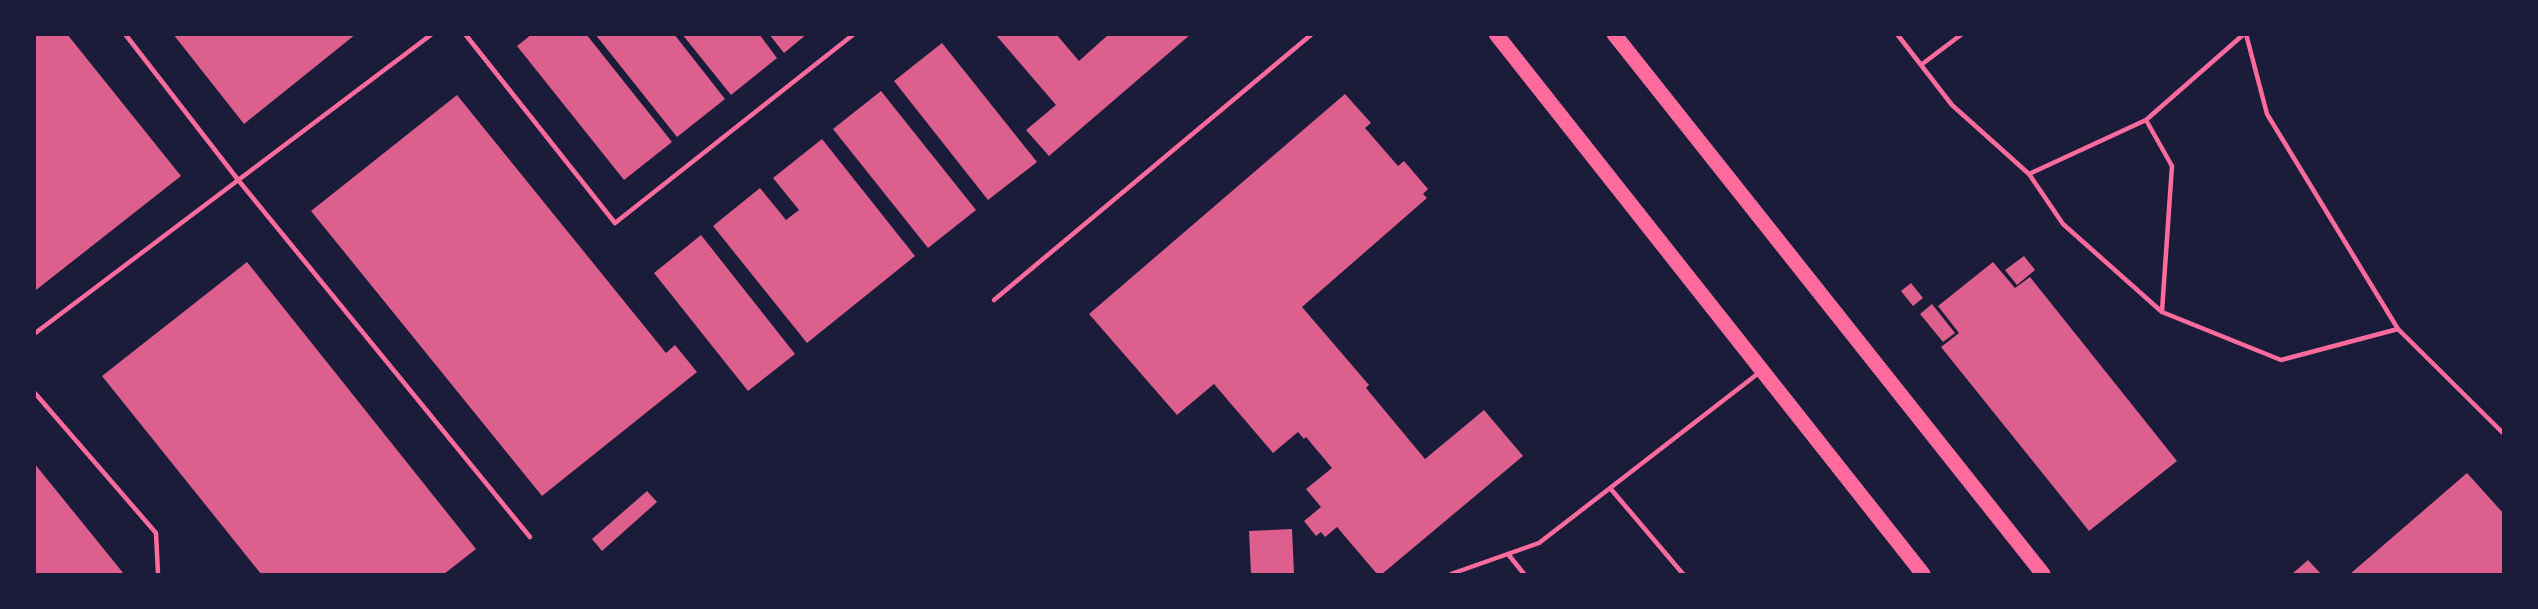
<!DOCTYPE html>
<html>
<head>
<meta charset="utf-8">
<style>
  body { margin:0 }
  #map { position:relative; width:2538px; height:609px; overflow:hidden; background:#1b1b3a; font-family:Karla,sans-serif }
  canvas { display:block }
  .frame { position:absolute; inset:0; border:36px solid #1b1b3a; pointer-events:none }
</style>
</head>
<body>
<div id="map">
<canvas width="2538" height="609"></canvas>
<div class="frame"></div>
</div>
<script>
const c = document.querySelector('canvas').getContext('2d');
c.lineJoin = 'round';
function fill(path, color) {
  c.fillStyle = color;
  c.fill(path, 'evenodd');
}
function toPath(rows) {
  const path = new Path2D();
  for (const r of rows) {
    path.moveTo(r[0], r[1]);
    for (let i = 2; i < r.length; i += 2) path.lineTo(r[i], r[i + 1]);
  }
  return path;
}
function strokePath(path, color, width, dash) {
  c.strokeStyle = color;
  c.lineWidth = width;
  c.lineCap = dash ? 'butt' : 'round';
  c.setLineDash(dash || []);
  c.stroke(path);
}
fill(toPath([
  [34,34,67,34,181,176,36,290],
  [173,34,356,34,244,124],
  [532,34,586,34,672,142,624,180,517,46],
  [595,34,674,34,725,99,677,137],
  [682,34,759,34,777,58,731,95],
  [769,34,807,34,784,53],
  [995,34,1056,34,1079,61,1109,34,1191,34,1049,156,1026,130,1056,105],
  [942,43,1037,162,988,200,894,81],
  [881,91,976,210,928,248,833,129],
  [1345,94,1371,123,1365,128,1398,166,1404,161,1428,189,1423,194,1427,198,1302,307,1369,385,1366,388,1425,459,1484,410,1523,456,1382,574,1377,574,1337,527,1325,537,1321,532,1316,536,1304,521,1321,507,1306,489,1332,468,1306,437,1304,439,1298,432,1273,453,1214,384,1177,415,1089,314],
  [457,95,666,353,675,345,697,372,542,496,311,211],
  [822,139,915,256,807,343,713,226,760,188,786,220,799,210,773,178],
  [701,235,795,354,748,391,654,273],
  [2024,256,2035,270,2017,285,2005,270],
  [247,262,476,549,444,574,261,574,102,376],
  [1993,262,2015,288,2030,277,2177,461,2089,531,1941,347,1959,333,1938,306],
  [1911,283,1923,298,1913,306,1901,291],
  [1932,304,1955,333,1943,342,1920,314],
  [34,463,124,574,34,574],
  [2467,473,2504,514,2504,574,2350,574],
  [647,491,657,502,602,551,592,539],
  [1292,529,1294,574,1251,574,1249,531],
  [2308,560,2321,574,2292,574]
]), '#dd5f8e');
strokePath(toPath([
  [125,34,239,181,530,537],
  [465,34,615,223,854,34],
  [1897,34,1952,105,2029,174,2063,224,2162,312,2281,360,2398,329],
  [2246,34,2267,114,2398,329,2504,434],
  [1921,65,1962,34],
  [2146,120,2172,166,2162,311],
  [2029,174,2146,120,2244,34],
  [994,300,1312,34],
  [34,334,432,34],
  [34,392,156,533,158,574],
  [1610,488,1683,574],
  [1508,554,1524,574],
  [1451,574,1539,543,1760,372]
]), '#ff6b9d', 4.5);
strokePath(toPath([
  [1496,34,1923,574],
  [1614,34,2043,574]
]), '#ff6b9d', 15);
</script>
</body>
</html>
